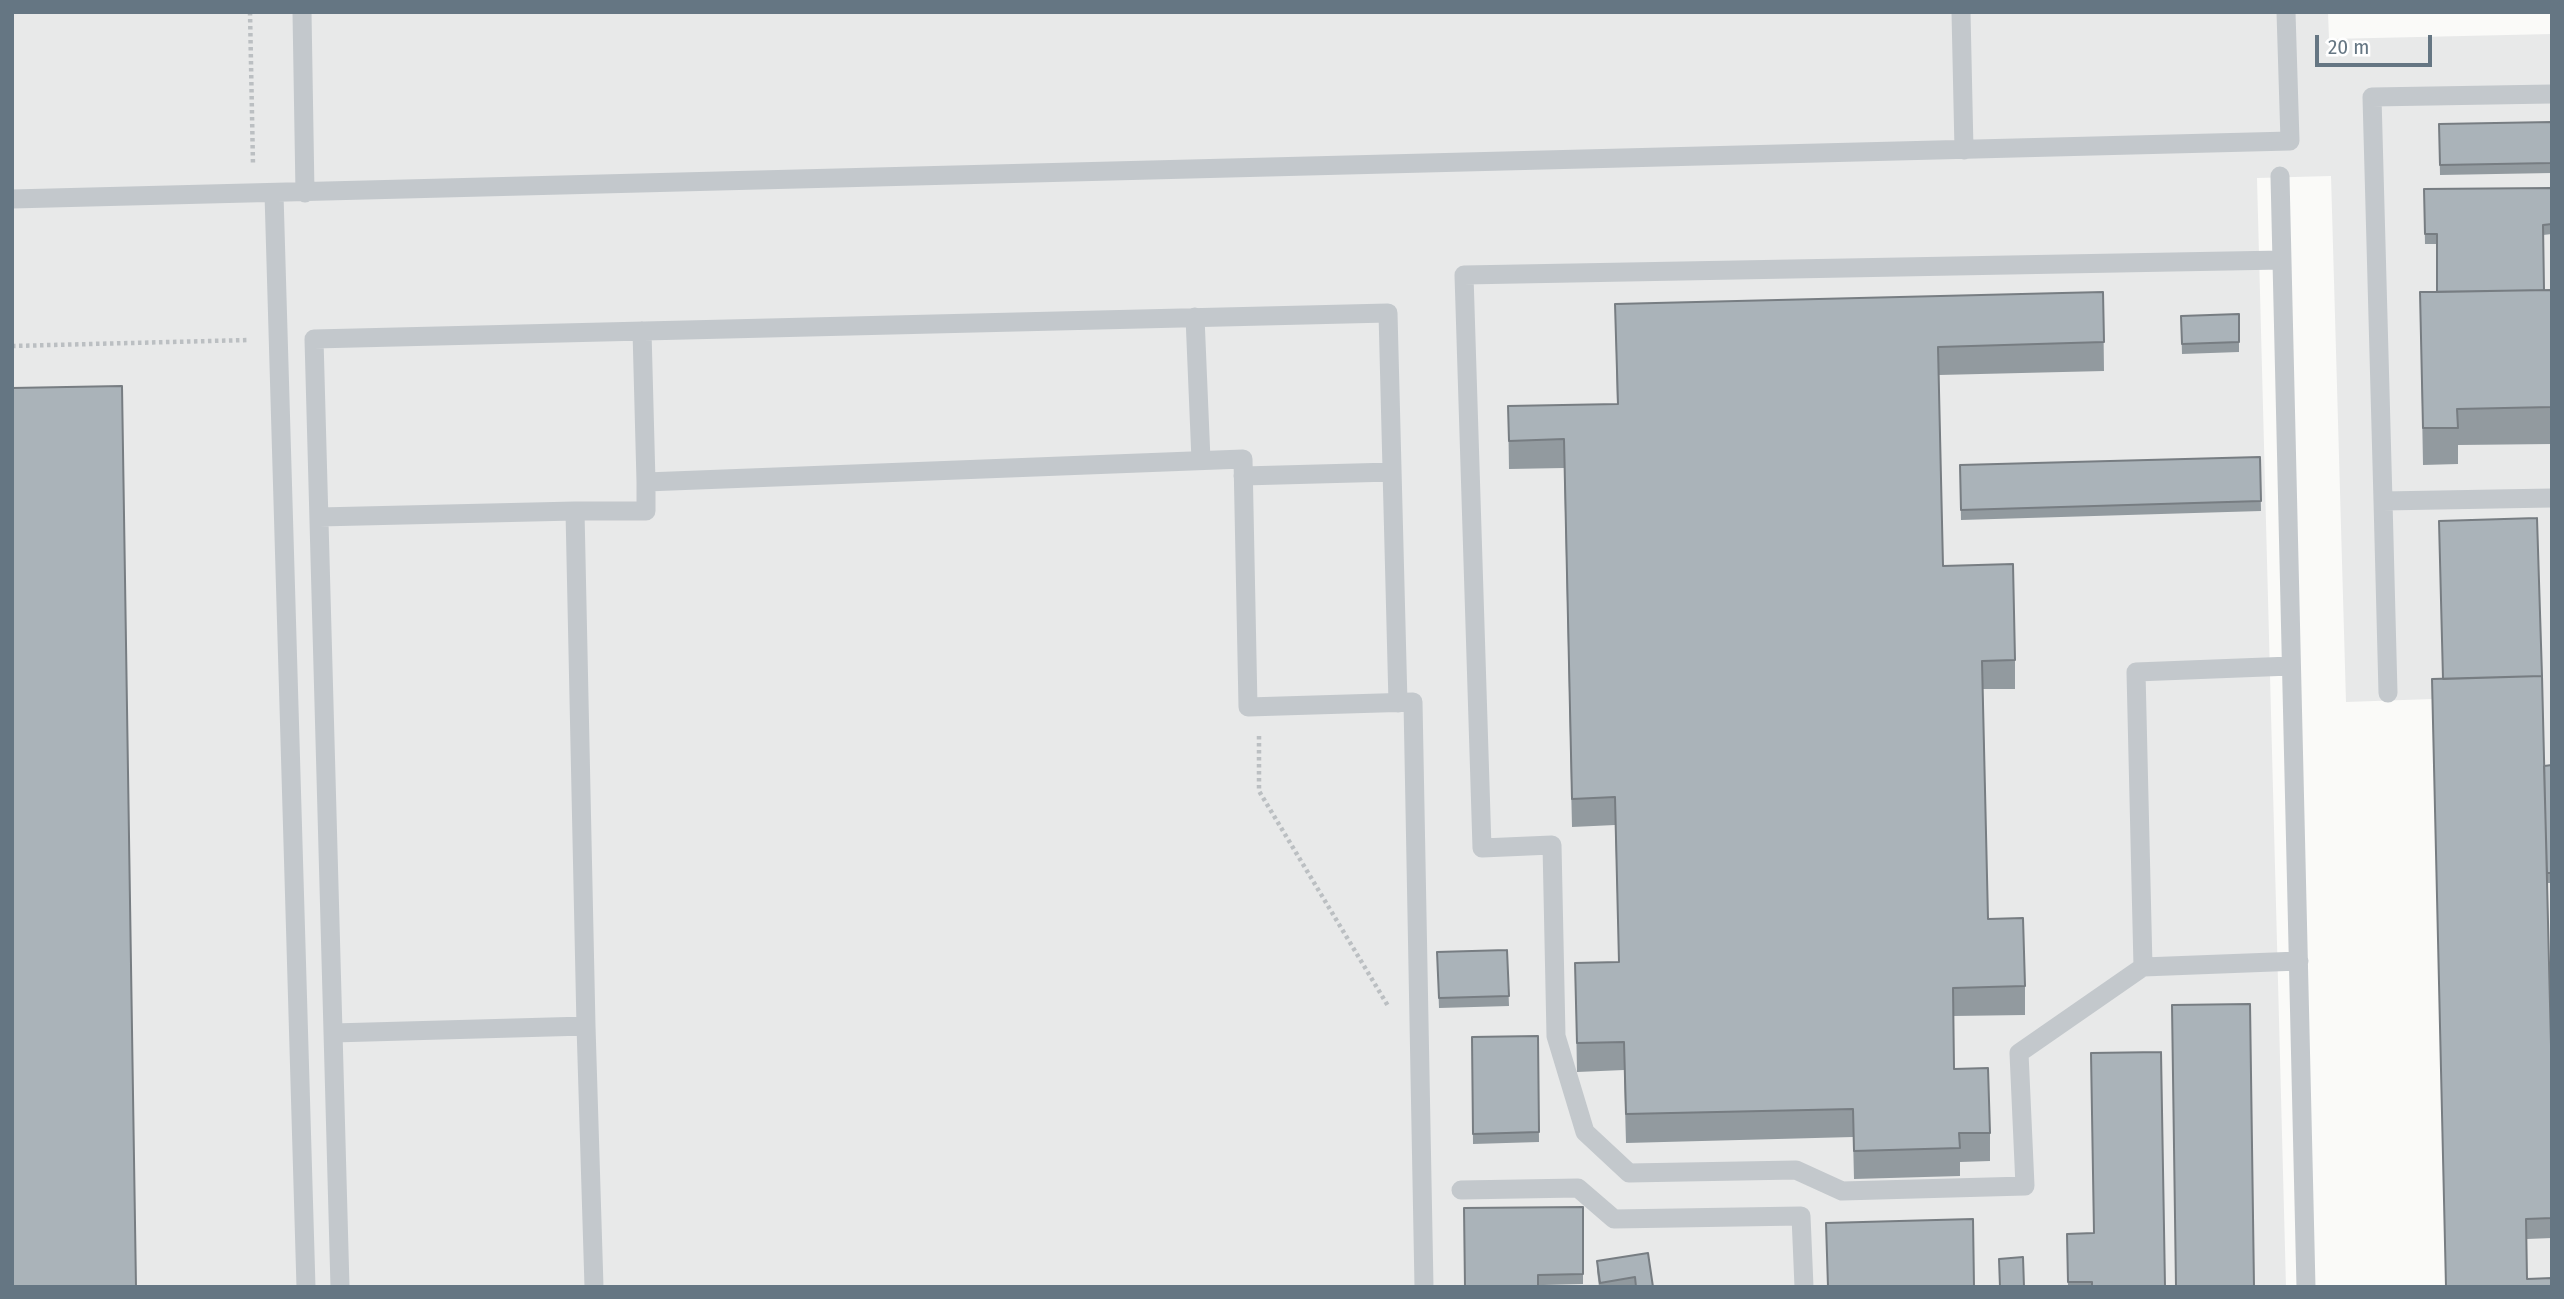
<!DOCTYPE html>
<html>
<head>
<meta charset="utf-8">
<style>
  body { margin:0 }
  #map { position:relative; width:2564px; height:1299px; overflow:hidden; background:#fafaf8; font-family:"Fira Sans Condensed",sans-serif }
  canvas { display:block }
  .frame { position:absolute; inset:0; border:14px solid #657683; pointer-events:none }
  .scale { position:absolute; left:2315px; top:35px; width:117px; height:32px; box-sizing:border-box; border:4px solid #657683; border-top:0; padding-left:9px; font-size:21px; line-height:24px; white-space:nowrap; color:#657683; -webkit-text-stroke:5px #fff; paint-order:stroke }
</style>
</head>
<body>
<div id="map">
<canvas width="2564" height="1299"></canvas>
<div class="frame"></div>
<div class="scale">20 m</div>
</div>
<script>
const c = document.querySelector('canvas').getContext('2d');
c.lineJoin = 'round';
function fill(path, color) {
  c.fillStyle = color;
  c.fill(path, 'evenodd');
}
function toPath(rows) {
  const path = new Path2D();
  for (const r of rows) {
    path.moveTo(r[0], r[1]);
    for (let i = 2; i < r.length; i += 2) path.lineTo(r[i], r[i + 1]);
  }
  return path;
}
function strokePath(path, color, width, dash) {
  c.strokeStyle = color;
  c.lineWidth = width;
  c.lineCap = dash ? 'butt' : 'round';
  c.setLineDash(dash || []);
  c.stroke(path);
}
fill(toPath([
  [12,12,2328,12,2329,39,2552,34,2552,1287,2446,1287,2432,699,2346,702,2331,176,2257,178,2286,1287,12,1287]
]), '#e8e9e9');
strokePath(toPath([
  [250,12,253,165],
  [12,346,249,340],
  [1259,736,1259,791,1388,1006]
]), '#bbbfc2', 4.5, [3.5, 3.5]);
strokePath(toPath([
  [302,12,305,193],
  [1961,12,1964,150],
  [2280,176,2306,1287],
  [274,194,306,1287],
  [12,199,2290,141,2286,12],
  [1195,317,1201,460],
  [642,331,646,482,1243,459,1248,707,1413,702,1424,1287],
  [1243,476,1392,472],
  [2383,501,2372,97,2552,94],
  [575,511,646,511,646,482],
  [319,517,575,511,586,1026],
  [2291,666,2136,672,2143,967,2299,961],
  [2388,693,2383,501,2552,498],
  [2143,967,2019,1053,2025,1186,1842,1191,1796,1170,1629,1173,1585,1132,1556,1036,1552,845,1482,848,1464,275,2282,260],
  [333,1033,586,1026,594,1287],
  [1461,1190,1578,1188,1614,1219,1801,1216,1804,1287],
  [340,1287,314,339,1388,313,1398,703]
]), '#c3c8cc', 19);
fill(toPath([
  [2552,122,2552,173,2440,175,2439,124],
  [2552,188,2552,234,2543,235,2544,290,2552,290,2552,444,2458,445,2458,464,2423,465,2420,292,2437,292,2437,244,2425,244,2424,189],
  [2103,292,2104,371,1939,375,1943,566,2015,660,2015,689,1983,689,1988,919,2025,986,2025,1015,1953,1016,1954,1069,1990,1133,1990,1161,1960,1162,1960,1176,1854,1179,1853,1137,1626,1143,1624,1070,1577,1072,1575,963,1619,962,1615,825,1572,827,1564,468,1509,469,1508,406,1617,404,1615,304],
  [2181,316,2239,342,2239,352,2182,354],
  [2260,457,2261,511,1961,520,1960,465],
  [2443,679,2544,766,2552,765,2552,883,2547,883,2552,1086,2552,1238,2527,1239,2446,1287],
  [1507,950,1509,1006,1439,1008,1437,952],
  [1538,1036,1539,1142,1473,1144,1472,1037],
  [1583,1207,1583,1284,1465,1287],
  [2067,1234,2165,1287,2068,1287],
  [1648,1253,1653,1287,1599,1287,1597,1271,1597,1261]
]), '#929a9f');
const building = toPath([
  [2552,122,2552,163,2440,165,2439,124,2552,122],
  [2552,188,2552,224,2543,225,2544,290,2437,292,2437,234,2425,234,2424,189,2552,188],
  [2552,290,2552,407,2457,409,2458,428,2423,428,2420,292,2552,290],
  [2103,292,2104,342,1938,347,1943,566,2013,564,2015,660,1982,661,1988,919,2023,918,2025,986,1953,988,1954,1069,1988,1068,1990,1133,1959,1133,1960,1148,1854,1151,1853,1109,1626,1114,1624,1042,1577,1043,1575,963,1619,962,1615,797,1572,799,1564,439,1509,441,1508,406,1618,404,1615,304,2103,292],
  [2239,314,2239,342,2182,344,2181,316,2239,314],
  [122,386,136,1287,12,1287,12,388,122,386],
  [2260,457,2261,501,1961,510,1960,465,2260,457],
  [2537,518,2542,676,2443,679,2439,521,2537,518],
  [2542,676,2552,1086,2552,1218,2526,1219,2527,1279,2552,1278,2552,1287,2446,1287,2432,679,2542,676],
  [2552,765,2552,873,2547,873,2544,766,2552,765],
  [1507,950,1509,996,1439,998,1437,952,1507,950],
  [2250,1004,2254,1287,2176,1287,2172,1005,2250,1004],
  [1538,1036,1539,1132,1473,1134,1472,1037,1538,1036],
  [2161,1052,2165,1287,2092,1287,2092,1282,2068,1282,2067,1234,2094,1233,2091,1053,2161,1052],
  [1583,1207,1583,1274,1538,1275,1538,1287,1465,1287,1464,1208,1583,1207],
  [1973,1219,1974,1287,1828,1287,1826,1223,1973,1219],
  [1648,1253,1653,1287,1636,1287,1635,1277,1600,1283,1597,1261,1648,1253],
  [2023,1257,2024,1287,2000,1287,1999,1259,2023,1257]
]);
fill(building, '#aab3b9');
strokePath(building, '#777d82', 2);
</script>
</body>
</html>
